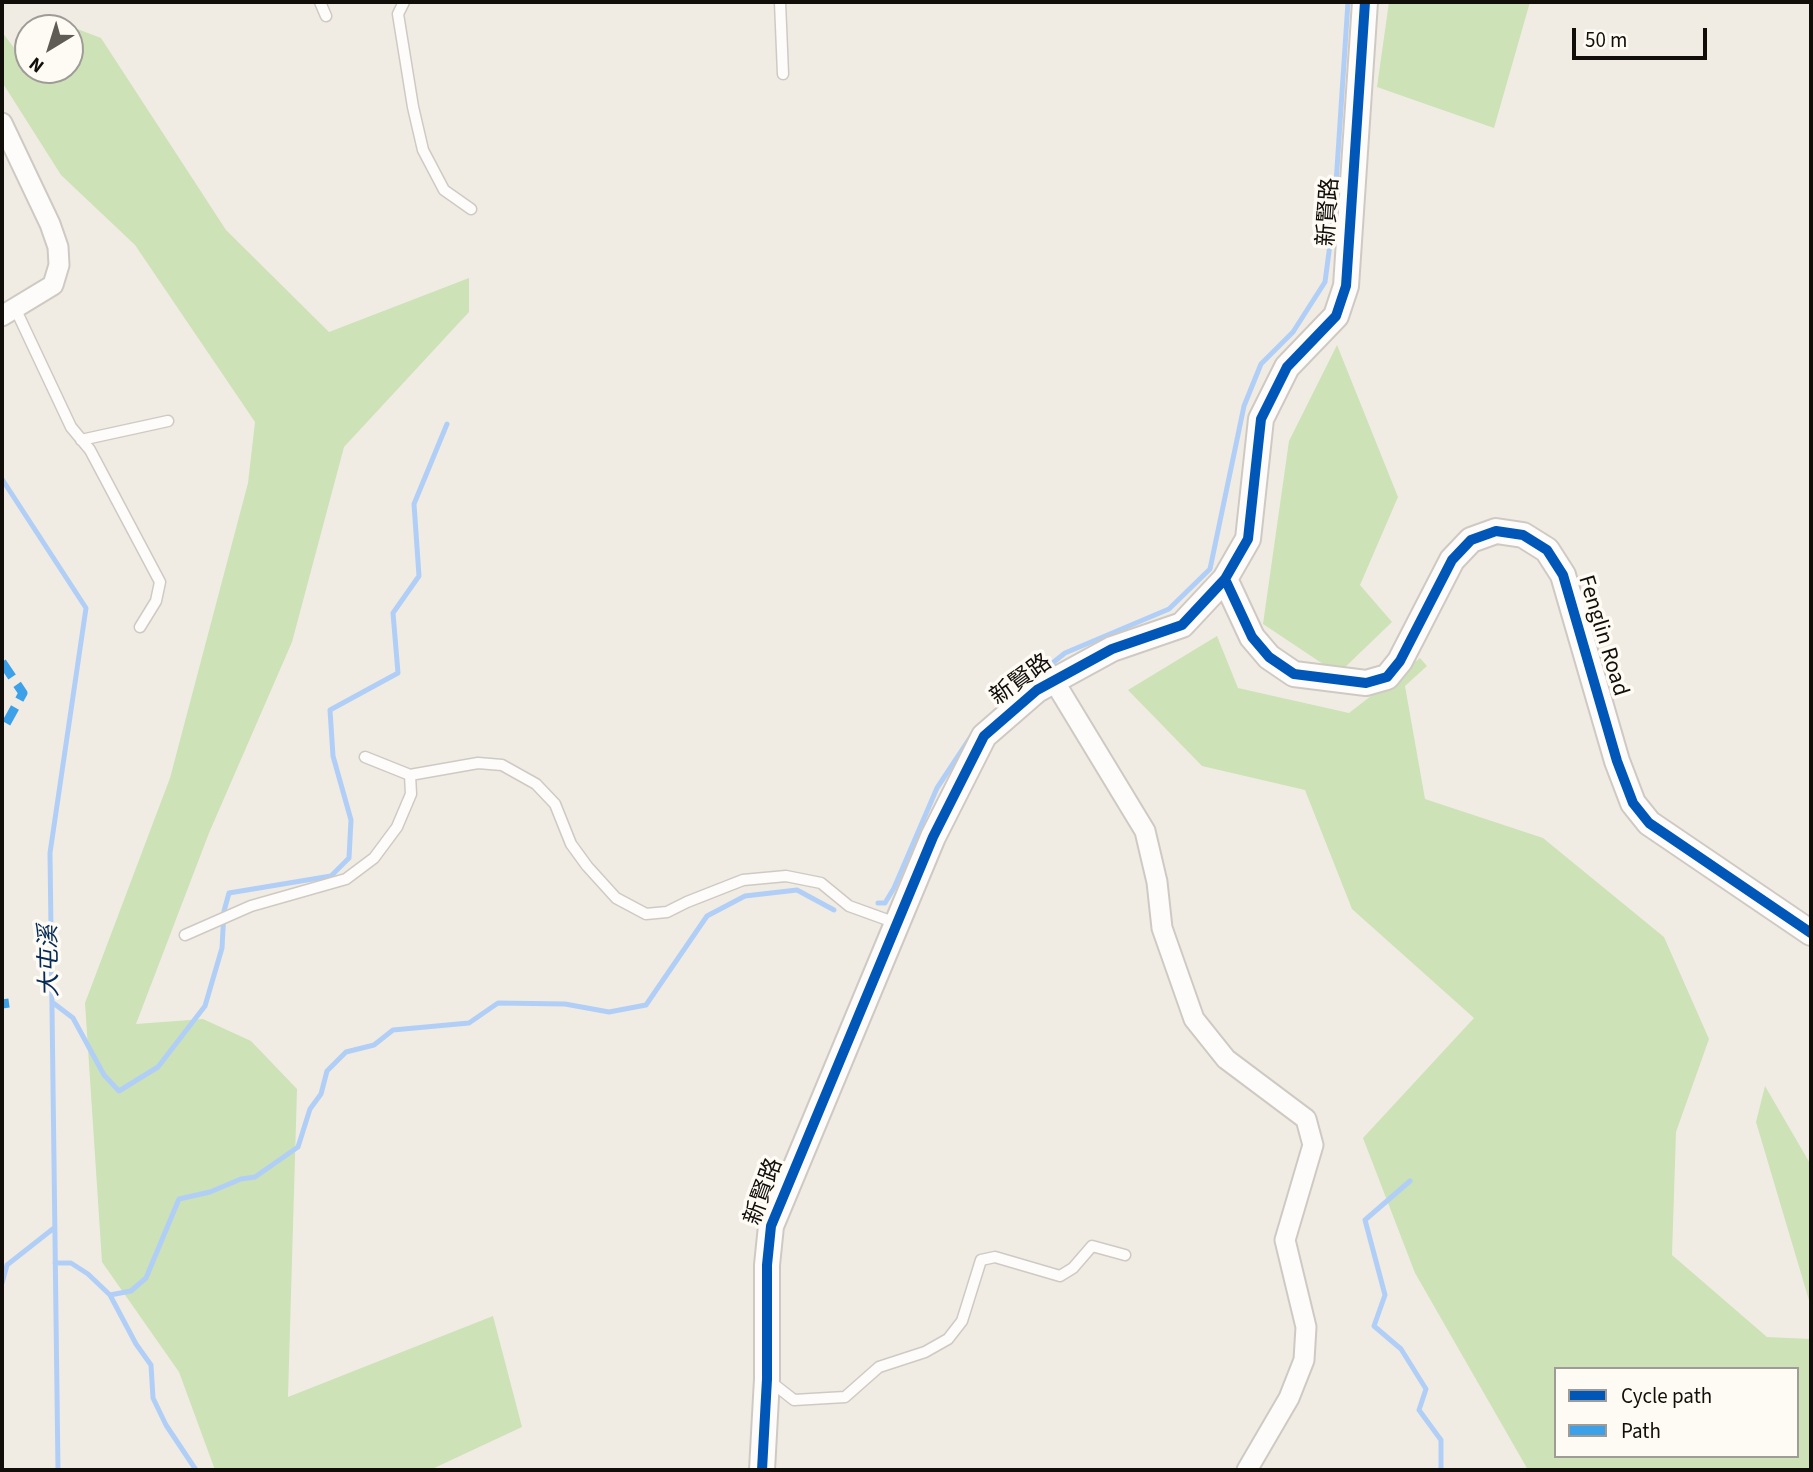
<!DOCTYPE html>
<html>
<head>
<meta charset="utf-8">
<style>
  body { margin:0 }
  #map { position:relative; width:1813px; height:1472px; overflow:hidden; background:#f0ece4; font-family:"Source Sans 3",sans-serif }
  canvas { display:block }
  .frame { position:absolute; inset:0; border:4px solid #110e09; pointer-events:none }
  .legend { position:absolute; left:1554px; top:1367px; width:245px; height:91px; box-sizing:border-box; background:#fefbf5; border:2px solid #9f9c97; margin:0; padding:9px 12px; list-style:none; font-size:21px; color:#110e09 }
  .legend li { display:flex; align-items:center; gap:14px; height:35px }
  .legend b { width:35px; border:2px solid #9f9c97 }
  .north { position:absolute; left:14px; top:14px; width:70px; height:70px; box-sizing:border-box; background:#fefbf5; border:2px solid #9f9c97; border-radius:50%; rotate:218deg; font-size:19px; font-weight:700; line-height:28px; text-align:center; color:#110e09 }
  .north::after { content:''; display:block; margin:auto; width:24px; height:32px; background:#5f5c56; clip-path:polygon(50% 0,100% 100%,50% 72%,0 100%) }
  .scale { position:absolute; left:1572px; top:28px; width:135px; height:32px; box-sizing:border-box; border:4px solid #110e09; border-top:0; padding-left:9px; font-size:21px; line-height:24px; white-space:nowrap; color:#110e09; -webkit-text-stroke:5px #fefbf5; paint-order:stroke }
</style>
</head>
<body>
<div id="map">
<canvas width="1813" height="1472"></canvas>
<div class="frame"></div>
<ul class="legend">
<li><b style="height:9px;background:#0057b8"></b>Cycle path</li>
<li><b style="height:9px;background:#3da1e9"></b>Path</li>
</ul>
<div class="north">N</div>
<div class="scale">50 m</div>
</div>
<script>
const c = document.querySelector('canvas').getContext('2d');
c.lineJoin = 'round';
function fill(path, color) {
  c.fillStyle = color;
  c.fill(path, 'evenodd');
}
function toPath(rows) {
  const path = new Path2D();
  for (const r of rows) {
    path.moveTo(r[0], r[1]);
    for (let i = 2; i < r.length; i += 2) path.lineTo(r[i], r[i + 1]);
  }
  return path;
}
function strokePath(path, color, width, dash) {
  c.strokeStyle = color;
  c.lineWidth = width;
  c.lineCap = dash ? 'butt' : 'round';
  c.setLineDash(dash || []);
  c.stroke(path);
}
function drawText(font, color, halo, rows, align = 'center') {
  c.font = font + ' "Source Sans 3","Noto Sans TC",sans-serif';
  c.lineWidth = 7;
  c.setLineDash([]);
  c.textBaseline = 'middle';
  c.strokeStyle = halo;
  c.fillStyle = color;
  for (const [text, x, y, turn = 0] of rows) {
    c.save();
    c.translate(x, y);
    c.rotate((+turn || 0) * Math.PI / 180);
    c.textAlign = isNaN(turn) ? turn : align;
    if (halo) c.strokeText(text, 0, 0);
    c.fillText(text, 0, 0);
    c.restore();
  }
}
fill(toPath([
  [1389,2,1530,2,1494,128,1377,87],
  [59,22,101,38,226,230,329,332,469,278,469,312,344,447,292,642,209,833,136,1024,203,1019,251,1041,297,1089,288,1397,493,1316,522,1427,430,1470,215,1470,179,1372,102,1262,85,1003,170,778,248,483,255,422,135,245,61,175,2,82,2,32,21,57,28,51,28,70,70,70,70,28,52,28],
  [1337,345,1398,497,1360,585,1392,622,1338,674,1263,624,1289,441],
  [1217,636,1238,688,1349,713,1420,658,1427,666,1405,686,1425,799,1543,838,1664,937,1709,1039,1676,1132,1672,1255,1767,1337,1811,1339,1811,1470,1528,1470,1415,1273,1363,1138,1474,1018,1352,909,1305,790,1202,766,1128,690],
  [1556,1369,1797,1369,1797,1456,1556,1456],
  [1765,1086,1811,1165,1811,1307,1756,1122]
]), '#cde2b7');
strokePath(toPath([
  [2,479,86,608,50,853,58,1470],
  [1030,681,1065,653,1169,609,1210,569,1244,406,1261,364,1293,332,1325,282,1334,214,1348,2],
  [1004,703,1022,687],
  [878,903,885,903,894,888,937,788,972,735],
  [52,1002,73,1018,104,1075,119,1091,158,1067,205,1006,222,948,224,911,229,893,331,876,349,858,351,820,333,756,330,710,398,673,393,613,419,576,414,504,447,424],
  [1410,1181,1365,1220,1385,1295,1374,1326,1401,1349,1426,1389,1419,1410,1441,1440,1441,1470],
  [55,1263,71,1263,88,1274,110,1295,131,1291,146,1278,179,1199,210,1192,241,1179,255,1177,298,1147,310,1109,321,1094,327,1071,346,1052,374,1045,393,1030,469,1023,498,1003,565,1004,609,1012,646,1005,707,916,745,896,797,890,834,910],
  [2,1283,7,1265,54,1228],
  [110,1295,136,1344,151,1365,153,1398,166,1425,196,1470]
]), '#b1cff6', 5);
const service = toPath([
  [320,2,326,16],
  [404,2,398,14,413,107,423,150,444,190,471,209],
  [780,2,783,74],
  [15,308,71,427,90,450,160,582,156,601,140,627],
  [81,440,168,421],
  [365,757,410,775,478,763,502,765,536,784,555,804,571,844,587,866,616,898,646,914,667,912,687,902,743,880,786,876,821,883,849,906,896,923],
  [185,935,251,906,346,879,374,858,397,827,411,794,410,775],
  [771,1382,794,1400,845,1397,879,1367,925,1352,948,1339,962,1321,981,1260,995,1257,1060,1276,1073,1268,1092,1246,1125,1255]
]);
const minor = toPath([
  [2,123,50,224,58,247,59,265,53,285,2,316],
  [1054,681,1145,831,1157,882,1162,928,1194,1019,1226,1059,1306,1119,1313,1145,1285,1240,1306,1327,1304,1360,1289,1398,1247,1470]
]);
const tertiary = toPath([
  [1225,579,1252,637,1269,657,1294,674,1366,683,1387,677,1400,661,1452,560,1471,540,1496,531,1523,535,1547,550,1563,575,1617,761,1633,803,1649,823,1811,933],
  [762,1470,767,1379,767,1265,771,1226,933,837,984,736,1037,690,1112,649,1182,625,1225,579,1248,539,1261,419,1287,367,1336,316,1346,286,1365,2]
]);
strokePath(service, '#cecac3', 13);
strokePath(minor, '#cecac3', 23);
strokePath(tertiary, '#cecac3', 28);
strokePath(service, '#fdfcfb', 10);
strokePath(minor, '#fdfcfb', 19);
strokePath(tertiary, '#fdfcfb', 24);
strokePath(toPath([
  [2,662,23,693,2,731],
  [2,1004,9,1003]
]), '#3da1e9', 9, [18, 9]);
strokePath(toPath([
  [1225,579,1252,637,1269,657,1294,674,1366,683,1387,677,1400,661,1452,560,1471,540,1496,531,1523,535,1547,550,1563,575,1617,761,1633,803,1649,823,1811,933],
  [762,1470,767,1379,767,1265,771,1226,933,837,984,736,1037,690,1112,649,1182,625,1225,579,1248,539,1261,419,1287,367,1336,316,1346,286,1365,2]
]), '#0057b8', 10);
drawText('23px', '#110e09', '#fefbf5', [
  ["新賢路",1330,212,-86],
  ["Fenglin Road",1602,636,73],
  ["新賢路",1022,681,-36],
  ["新賢路",765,1192,-70]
]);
drawText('italic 24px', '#042956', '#fefbf5', [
  ["大屯溪",51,961,-91]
]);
</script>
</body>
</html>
